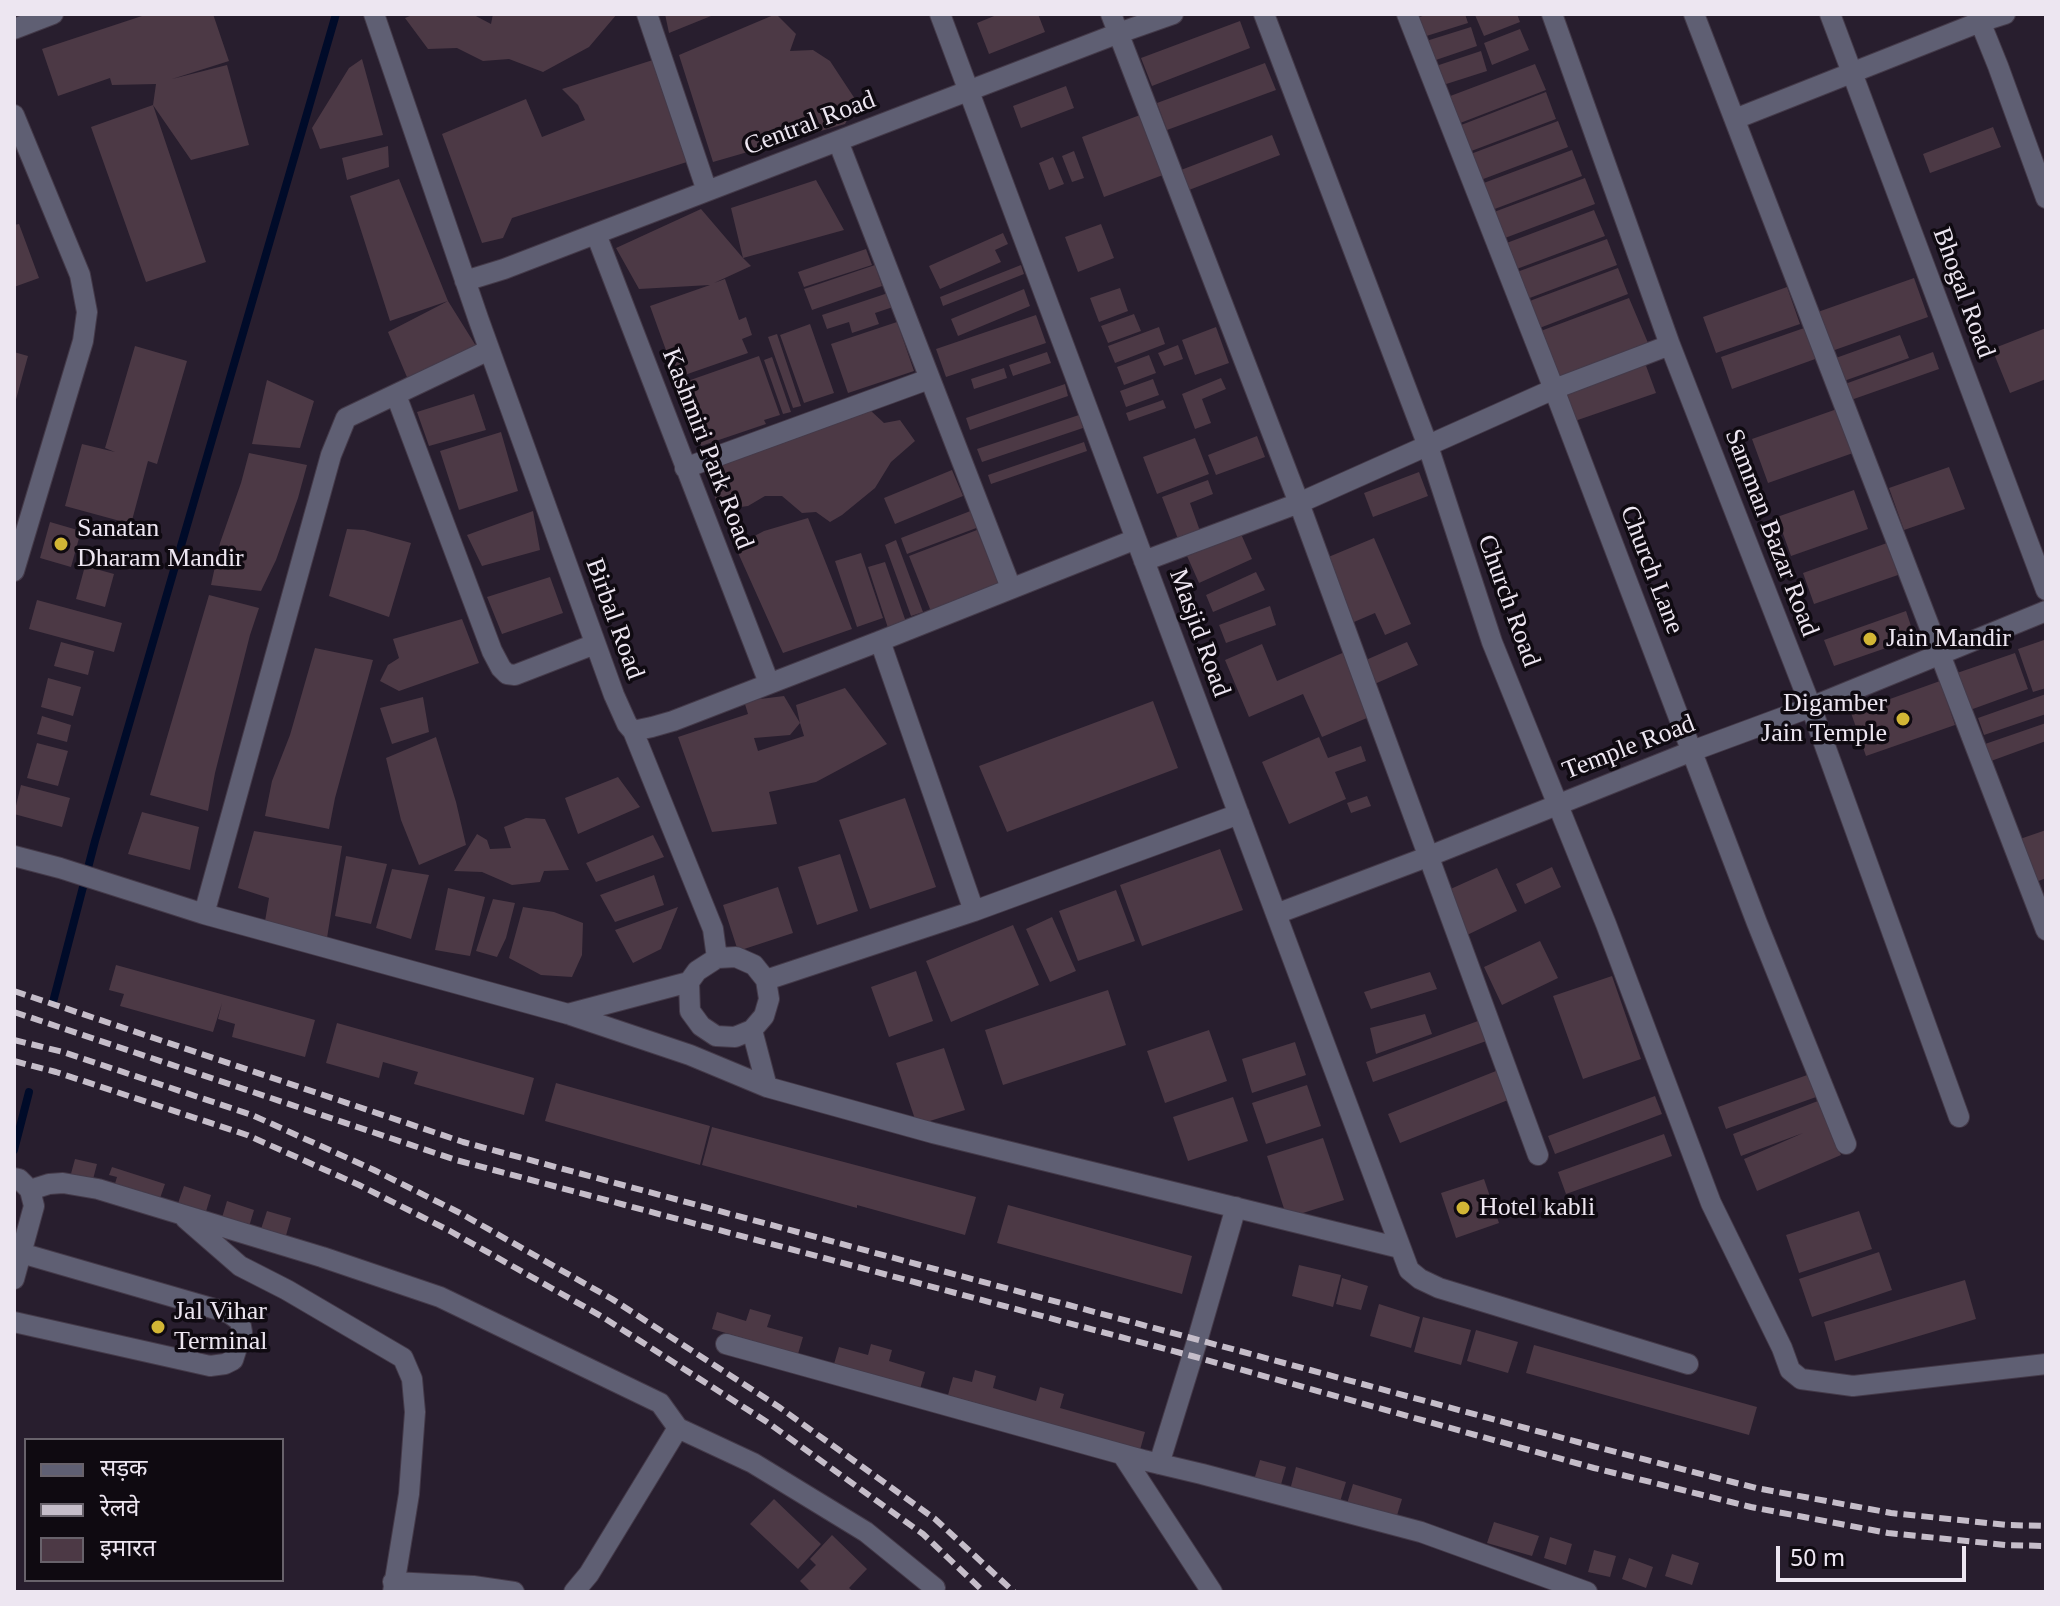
<!DOCTYPE html>
<html>
<head>
<meta charset="utf-8">
<style>
  body { margin:0 }
  #map { position:relative; width:2060px; height:1606px; overflow:hidden; background:#281e2e; font-family:Georgia,"Noto Sans Devanagari",serif }
  canvas { display:block }
  .frame { position:absolute; inset:0; border:16px solid #ede6f1; pointer-events:none }
  .legend { position:absolute; left:24px; top:1438px; width:260px; height:144px; box-sizing:border-box; background:#0f0a11; border:2px solid #68626b; margin:0; padding:10px 14px; list-style:none; font-size:24px; color:#ede6f1 }
  .legend li { display:flex; align-items:center; gap:16px; height:40px }
  .legend b { width:40px; border:2px solid #68626b }
  .scale { position:absolute; left:1776px; top:1546px; width:190px; height:36px; box-sizing:border-box; border:4px solid #ede6f1; border-top:0; padding-left:10px; font-size:24px; line-height:28px; white-space:nowrap; color:#ede6f1; -webkit-text-stroke:6px #0f0a11; paint-order:stroke }
</style>
</head>
<body>
<div id="map">
<canvas width="2060" height="1606"></canvas>
<div class="frame"></div>
<ul class="legend">
<li><b style="height:10px;background:#5f5f73"></b>सड़क</li>
<li><b style="height:10px;background:#c5bdc9"></b>रेलवे</li>
<li><b style="height:22px;background:#4c3945"></b>इमारत</li>
</ul>
<div class="scale">50 m</div>
</div>
<script>
const c = document.querySelector('canvas').getContext('2d');
c.lineJoin = 'round';
function toPath(rows) {
  const path = new Path2D();
  for (const r of rows) {
    path.moveTo(r[0], r[1]);
    for (let i = 2; i < r.length; i += 2) path.lineTo(r[i], r[i + 1]);
  }
  return path;
}
function strokePath(path, color, width, dash) {
  c.strokeStyle = color;
  c.lineWidth = width;
  c.lineCap = dash ? 'butt' : 'round';
  c.setLineDash(dash || []);
  c.stroke(path);
}
function fill(path, color) {
  c.fillStyle = color;
  c.fill(path, 'evenodd');
}
function drawText(font, color, halo, rows, align = 'center') {
  c.font = font + ' Georgia,serif';
  c.lineWidth = 7;
  c.setLineDash([]);
  c.textBaseline = 'middle';
  c.strokeStyle = halo;
  c.fillStyle = color;
  for (const [text, x, y, turn = 0] of rows) {
    c.save();
    c.translate(x, y);
    c.rotate((+turn || 0) * Math.PI / 180);
    c.textAlign = isNaN(turn) ? turn : align;
    if (halo) c.strokeText(text, 0, 0);
    c.fillText(text, 0, 0);
    c.restore();
  }
}
strokePath(toPath([
  [53,1002,95,841,336,14],
  [14,1150,29,1092]
]), '#000b29', 8);
fill(toPath([
  [148,14,213,14,229,61,172,79,227,65,249,145,191,160,153,105,206,262,146,282,91,127,153,105,156,84,112,85,110,78,58,96,42,49],
  [415,14,472,14,491,24,493,14,617,14,589,47,543,72,509,59,483,61,457,48,428,49,405,18],
  [665,14,716,14,669,33],
  [776,14,796,34,790,51,813,50,830,61,857,102,845,124,713,162,679,55],
  [999,14,1038,14,1045,32,989,54,977,23],
  [1428,14,1465,14,1468,23,1420,38,1414,19],
  [1478,14,1517,14,1520,22,1484,36,1475,15],
  [1240,21,1250,48,1152,86,1141,58],
  [1471,27,1477,46,1430,62,1423,42],
  [1520,29,1529,50,1492,65,1484,43],
  [1481,51,1487,71,1440,86,1433,67],
  [362,59,383,135,320,149,312,128,349,68],
  [656,59,690,161,512,218,503,238,482,243,442,134,526,99,542,137,585,120,578,105,562,89],
  [1265,63,1276,90,1167,130,1157,103],
  [1535,64,1546,90,1455,125,1445,98],
  [1066,86,1074,108,1021,128,1013,106],
  [1546,92,1556,119,1466,153,1456,127],
  [1140,115,1163,175,1104,197,1082,137],
  [1558,121,1568,147,1478,181,1468,155],
  [1993,127,2001,147,1930,173,1923,154],
  [1272,135,1280,155,1189,190,1181,170],
  [388,146,389,167,347,180,342,158],
  [1572,150,1582,176,1492,210,1481,184],
  [1074,151,1084,178,1072,182,1062,156],
  [1053,157,1064,184,1049,190,1039,163],
  [1585,178,1595,204,1505,238,1494,212],
  [399,179,448,301,390,321,350,196],
  [816,180,844,230,743,258,751,266,714,283,725,279,739,320,746,317,752,335,742,339,748,353,676,378,650,306,710,285,639,289,616,248,701,209,743,258,731,208],
  [1594,210,1605,236,1514,270,1504,244],
  [19,224,39,278,14,287,14,225],
  [1101,224,1114,258,1078,272,1065,237],
  [1003,233,1008,244,995,250,1001,262,940,289,929,266],
  [1607,239,1617,265,1527,299,1517,272],
  [866,249,872,265,804,287,798,272],
  [875,265,882,286,812,310,804,289],
  [1021,265,1024,274,943,306,940,297],
  [1618,268,1628,294,1537,329,1527,302],
  [1914,278,1928,317,1829,352,1815,313],
  [1787,287,1800,324,1716,353,1703,317],
  [1120,288,1128,311,1099,322,1090,298],
  [1024,289,1030,306,958,336,951,319],
  [888,293,893,307,875,313,879,324,852,333,849,322,827,329,822,315],
  [1629,298,1651,350,1561,384,1538,332],
  [448,301,481,354,409,382,388,332],
  [1134,314,1141,331,1108,343,1101,326],
  [1036,315,1046,343,946,377,936,349],
  [897,322,914,371,848,393,831,344],
  [810,324,834,393,804,403,780,335],
  [1159,327,1165,344,1115,363,1108,346],
  [1216,327,1229,363,1195,375,1182,340],
  [1807,327,1818,358,1732,389,1721,357],
  [2046,328,2046,379,2010,393,1992,349],
  [777,334,801,406,793,408,768,337],
  [1900,335,1909,358,1841,382,1833,359],
  [1178,345,1183,359,1164,366,1158,353],
  [135,346,187,361,157,464,148,461,131,524,65,506,82,444,115,452,105,448],
  [14,352,28,356,15,403,14,403],
  [1047,352,1051,363,1013,376,1009,365],
  [1933,352,1939,369,1851,400,1845,384],
  [1149,355,1156,373,1124,385,1117,367],
  [759,356,780,415,764,420,766,424,701,446,679,384],
  [772,357,791,412,783,414,764,360],
  [1645,363,1656,393,1572,422,1561,393],
  [1004,368,1007,378,974,389,971,379],
  [1221,378,1226,389,1202,399,1211,423,1195,429,1182,394],
  [1153,379,1159,395,1126,407,1120,391],
  [267,380,314,401,300,448,252,444],
  [1065,384,1068,396,970,430,966,418],
  [474,394,486,430,429,446,417,412],
  [1163,400,1166,408,1129,421,1126,413],
  [1837,409,1853,453,1768,483,1752,439],
  [870,410,884,423,900,420,915,441,891,462,875,488,842,515,830,522,816,512,802,513,782,496,765,496,748,506,719,510,706,468],
  [1079,415,1083,428,982,462,977,449],
  [501,432,518,491,459,510,440,451],
  [1257,436,1265,457,1216,475,1208,455],
  [1195,438,1209,474,1157,494,1143,457],
  [1084,442,1087,451,991,484,988,475],
  [249,453,307,465,298,498,276,560,261,591,211,585,220,543,241,483],
  [1949,467,1965,509,1904,530,1889,488],
  [952,470,963,496,895,524,884,498],
  [1419,472,1428,496,1373,517,1364,493],
  [1208,480,1213,494,1190,503,1200,531,1178,539,1162,497],
  [1854,490,1868,529,1791,556,1777,517],
  [973,510,979,527,907,554,901,538],
  [533,511,540,550,482,566,467,535],
  [808,518,852,629,783,653,735,546,764,531],
  [50,522,81,531,71,567,40,558],
  [347,529,364,530,411,543,389,617,329,596],
  [977,530,1000,587,932,614,909,556],
  [1241,534,1252,559,1199,583,1187,556],
  [1374,538,1411,624,1385,635,1375,613,1354,622,1326,558],
  [896,540,923,612,911,616,885,545],
  [1887,543,1898,575,1814,604,1803,573],
  [861,553,883,618,857,627,835,561],
  [885,562,906,622,888,628,868,567],
  [85,566,114,574,105,607,76,599],
  [1256,572,1265,590,1213,612,1206,595],
  [550,577,563,613,502,634,487,597],
  [209,595,259,608,250,635,215,773,208,811,150,795],
  [37,600,122,623,114,652,29,629],
  [1270,606,1276,625,1226,643,1219,625],
  [1906,611,1915,638,1834,666,1824,640],
  [462,619,479,663,399,691,380,681,388,665,399,658,393,639],
  [2044,640,2046,688,2033,692,2018,649],
  [61,642,94,651,88,675,54,666],
  [1407,642,1418,665,1370,686,1359,663],
  [1262,644,1277,681,1347,651,1374,715,1322,737,1303,694,1249,717,1225,660],
  [315,648,373,660,335,798,329,829,265,816,272,781,290,735],
  [2015,653,2028,689,1970,710,1957,673],
  [48,678,81,687,73,716,41,707],
  [1940,681,1955,725,1866,756,1851,713],
  [845,688,887,744,816,782,769,792,777,824,712,832,678,737,748,714,744,701,784,696,800,723,796,705],
  [800,723,804,736,758,751,754,738,790,735],
  [2046,694,2046,714,1984,735,1978,718],
  [423,697,429,732,392,744,380,708],
  [1153,701,1178,768,1007,832,979,766],
  [42,716,71,725,67,742,37,734],
  [2046,723,2046,741,1991,761,1985,744],
  [436,737,456,802,466,845,419,865,401,820,386,758],
  [1319,737,1328,758,1361,746,1366,761,1335,772,1346,799,1289,824,1262,762],
  [37,743,68,751,58,786,27,778],
  [618,777,640,807,578,834,565,798],
  [21,785,70,798,62,827,14,814],
  [1367,796,1371,806,1351,813,1347,803],
  [905,798,936,887,870,909,839,820],
  [142,812,199,827,190,870,128,854],
  [526,818,545,819,569,870,544,871,540,882,512,885,482,872,454,871,477,834,487,840,490,849,511,848,504,827],
  [2046,830,2046,878,2036,882,2020,839],
  [254,831,342,846,326,944,264,927,269,898,238,888],
  [653,835,664,857,596,882,586,863],
  [1220,849,1243,910,1142,946,1120,885],
  [840,854,858,911,817,925,798,867],
  [346,856,387,864,371,924,335,916],
  [1552,867,1561,887,1525,904,1516,884],
  [1497,868,1517,911,1465,936,1444,892],
  [392,869,429,875,411,939,376,928],
  [654,875,664,905,615,922,600,895],
  [778,887,793,933,738,951,723,905],
  [448,888,485,897,470,956,435,950],
  [1116,890,1135,941,1078,961,1059,911],
  [493,899,515,903,506,938,497,957,476,951],
  [523,907,554,912,583,923,582,955,572,977,541,975,509,958],
  [678,907,661,949,633,963,615,930],
  [1052,917,1076,971,1050,982,1026,929],
  [1013,925,1039,985,951,1022,926,961],
  [1540,941,1558,978,1502,1005,1484,967],
  [116,965,315,1020,305,1057,232,1037,235,1024,218,1019,222,1003,213,1032,120,1006,124,994,109,990],
  [916,971,933,1021,889,1037,871,987],
  [1430,972,1437,989,1371,1009,1364,992],
  [1612,976,1641,1059,1583,1079,1553,996],
  [1108,990,1126,1045,1003,1085,985,1030],
  [1425,1014,1432,1034,1376,1054,1370,1028],
  [1478,1021,1489,1040,1373,1082,1366,1062],
  [337,1023,534,1078,524,1115,414,1084,418,1072,383,1062,379,1078,326,1063],
  [1209,1030,1227,1081,1165,1103,1147,1051],
  [1295,1042,1306,1075,1252,1093,1242,1059],
  [944,1048,965,1110,917,1125,896,1063],
  [1496,1071,1508,1100,1400,1143,1388,1114],
  [1810,1074,1819,1096,1726,1129,1718,1107],
  [556,1083,710,1126,700,1165,545,1121],
  [1307,1085,1321,1126,1266,1144,1252,1103],
  [1655,1096,1662,1114,1555,1154,1548,1136],
  [1233,1097,1248,1141,1188,1161,1173,1117],
  [1823,1099,1833,1138,1841,1155,1757,1191,1744,1159,1803,1133,1741,1156,1733,1134],
  [712,1127,976,1197,965,1235,857,1205,857,1208,702,1165],
  [1664,1134,1672,1156,1566,1194,1558,1172],
  [1323,1138,1344,1200,1287,1218,1267,1156],
  [75,1159,97,1164,91,1187,69,1181],
  [112,1167,165,1184,158,1204,113,1190,117,1177,109,1175],
  [1484,1179,1499,1223,1456,1238,1441,1193],
  [184,1186,211,1195,204,1218,176,1209],
  [227,1201,254,1210,248,1230,221,1221],
  [1008,1205,1192,1256,1182,1294,997,1243],
  [267,1211,291,1218,285,1239,260,1232],
  [1859,1211,1872,1249,1799,1273,1786,1235],
  [1879,1252,1892,1290,1812,1317,1799,1279],
  [1299,1265,1341,1275,1333,1307,1292,1296],
  [1342,1278,1368,1286,1361,1310,1336,1304],
  [1965,1280,1976,1319,1835,1361,1824,1322],
  [1379,1304,1420,1317,1411,1348,1370,1336],
  [750,1309,771,1315,767,1327,803,1337,798,1354,712,1329,717,1312,746,1321],
  [1423,1317,1471,1330,1461,1365,1414,1352],
  [1476,1330,1518,1342,1508,1373,1467,1361],
  [871,1344,892,1350,889,1361,925,1372,920,1389,834,1364,839,1347,868,1355],
  [1534,1345,1757,1407,1749,1435,1526,1373],
  [975,1370,996,1376,993,1388,1036,1401,1040,1387,1064,1394,1060,1408,1145,1432,1140,1450,948,1395,953,1377,972,1382],
  [1260,1460,1286,1467,1280,1488,1254,1480],
  [1296,1467,1346,1482,1339,1505,1290,1490],
  [1353,1484,1402,1499,1395,1522,1346,1507],
  [774,1499,821,1544,798,1569,750,1524],
  [1494,1522,1539,1536,1532,1556,1487,1543],
  [832,1535,867,1569,849,1588,854,1592,811,1592,800,1581,816,1565,810,1559],
  [1550,1537,1572,1544,1566,1565,1544,1558],
  [1594,1550,1616,1556,1610,1577,1588,1572],
  [1672,1554,1699,1563,1692,1585,1665,1576],
  [1629,1558,1653,1567,1646,1588,1622,1579]
]), '#4c3945');
const minor = toPath([
  [374,14,478,318,614,695,627,724,633,731,652,727,673,721,880,641,1136,539],
  [647,14,707,191],
  [940,14,1409,1270,1420,1279,1439,1288,1688,1364],
  [1111,14,1299,503,1538,1155],
  [1264,14,1428,446,1492,642,1606,924,1711,1203,1782,1348,1790,1370,1801,1379,1853,1386,2046,1364],
  [1407,14,1554,389,1757,923,1846,1144],
  [1552,14,1670,345,1811,707,1959,1117],
  [1694,14,2046,930],
  [1830,14,2046,590],
  [1977,14,1998,66,2046,198],
  [14,29,53,14],
  [14,115,80,275,87,312,83,341,14,571],
  [1735,119,1980,22,2005,14],
  [838,141,1011,588],
  [596,234,769,683],
  [465,281,504,269,1119,33,1173,14],
  [396,395,492,651,501,668,507,674,515,675,595,644],
  [685,468,929,379],
  [1144,561,1299,503,1554,389,1670,345],
  [880,641,974,911],
  [633,731,713,929,717,958],
  [14,856,60,868,204,914,568,1014,690,1055,767,1087,933,1133,1400,1248],
  [204,914,331,455,346,418,489,350],
  [1276,914,1427,857,1692,751,1811,707,2046,611],
  [736,957,754,965,766,980,769,999,764,1016,752,1030,735,1037,716,1036,701,1026,690,1011,689,982,697,971,717,958,736,957],
  [766,980,974,911,1239,814],
  [568,1014,689,982],
  [752,1030,767,1087],
  [14,1178,19,1179,30,1190,34,1206,14,1279],
  [30,1190,49,1184,63,1183,98,1189,322,1257,440,1297,660,1403,678,1428,753,1463,866,1532,935,1588],
  [186,1219,240,1266,287,1290,403,1358,412,1379,415,1412,409,1494,393,1592],
  [14,1322,210,1366,225,1364,233,1360,242,1332,240,1321,229,1313,21,1253],
  [726,1344,1143,1460,1202,1474,1421,1532,1587,1592],
  [1122,1454,1212,1592],
  [1159,1464,1198,1338,1236,1207],
  [393,1582,473,1586,514,1592],
  [574,1592,589,1574,678,1428]
]);
strokePath(minor, '#443a49', 22);
strokePath(minor, '#5f5f73', 20);
strokePath(toPath([
  [14,991,463,1142,1600,1448,1756,1488,1891,1513,2007,1525,2046,1526],
  [14,1012,456,1160,1192,1356,1594,1468,1751,1507,1888,1533,2006,1545,2046,1546],
  [14,1040,63,1052,252,1115,374,1170,460,1213,612,1299,779,1407,935,1519,1014,1592],
  [14,1061,56,1072,247,1135,359,1185,450,1231,601,1316,767,1422,923,1534,984,1592]
]), '#c5bdc9', 6, [12, 6]);
for (const [x, y, r, color] of [
  [61,544,8,"#d2b635"],
  [1870,639,8,"#d2b635"],
  [1903,719,8,"#d2b635"],
  [1463,1208,8,"#d2b635"],
  [158,1327,8,"#d2b635"]
]) {
  const dot = new Path2D();
  dot.arc(x, y, r, 0, 2 * Math.PI);
  c.fillStyle = color;
  c.fill(dot);
  strokePath(dot, '#0f0a11', 3);
}
drawText('26px', '#ede6f1', '#0f0a11', [
  ["Central Road",810,124,-21],
  ["Bhogal Road",1963,293,70],
  ["Kashmiri Park Road",707,449,69],
  ["Samman Bazar Road",1771,533,69],
  ["Church Lane",1651,570,69],
  ["Church Road",1508,601,70],
  ["Birbal Road",614,619,70],
  ["Masjid Road",1199,633,70],
  ["Temple Road",1629,748,-21]
]);
drawText('26px', '#ede6f1', '#0f0a11', [
  ["Sanatan",77,529],
  ["Dharam Mandir",77,559],
  ["Jain Mandir",1886,639],
  ["Digamber",1887,704,"right"],
  ["Jain Temple",1887,734,"right"],
  ["Hotel kabli",1479,1208],
  ["Jal Vihar",174,1312],
  ["Terminal",174,1342]
], 'left');
</script>
</body>
</html>
